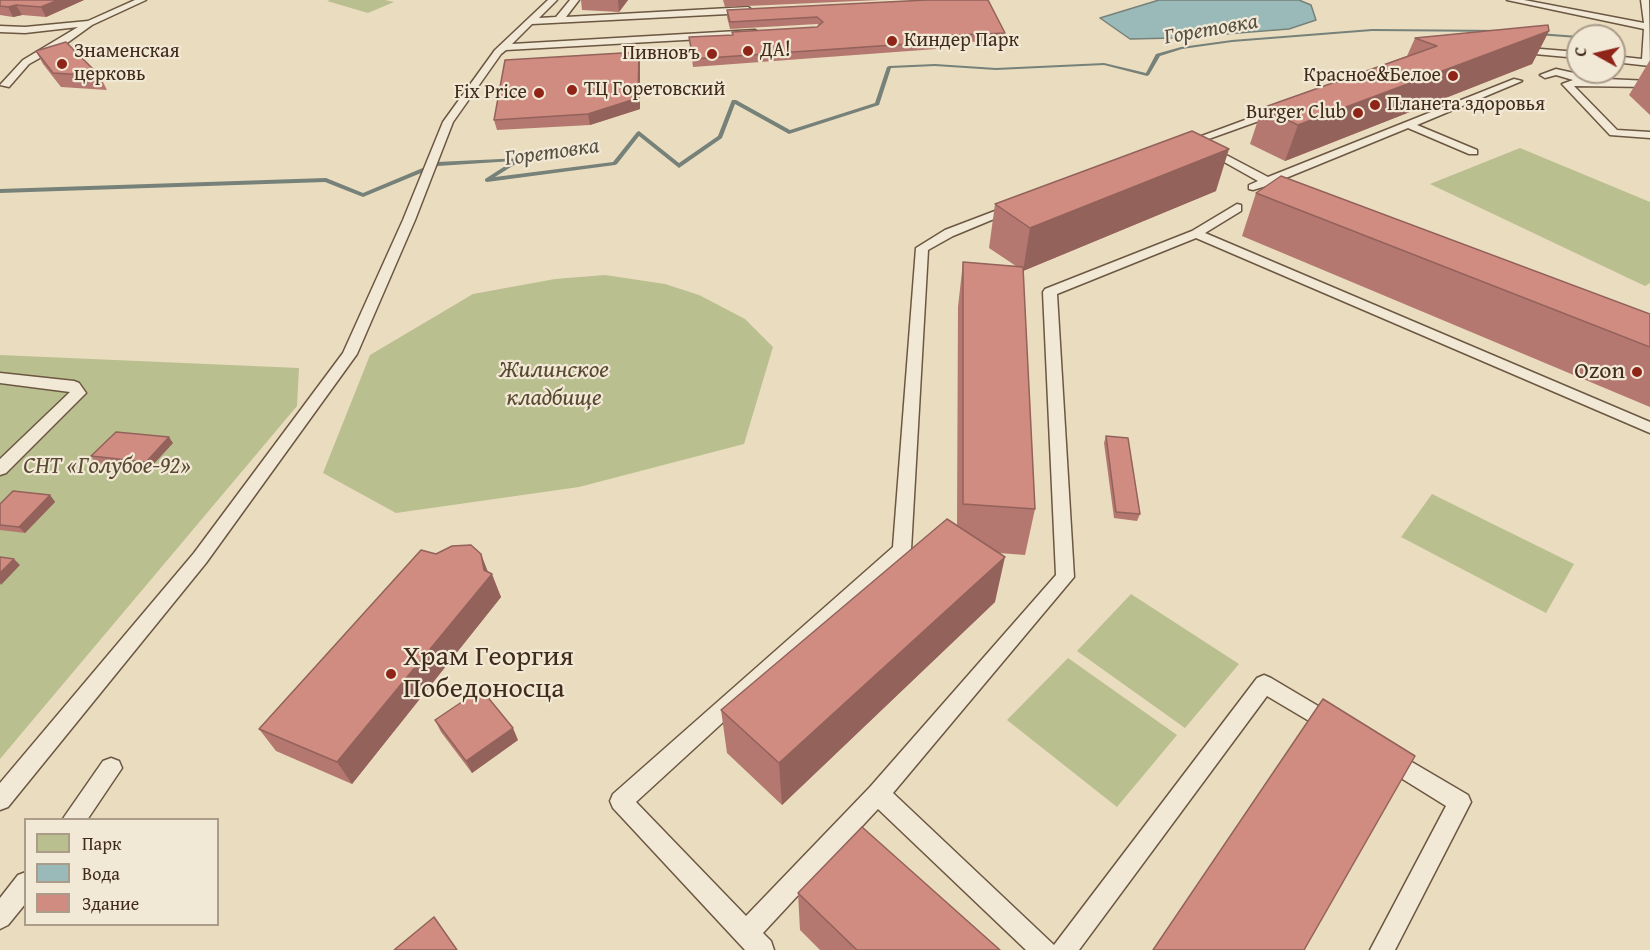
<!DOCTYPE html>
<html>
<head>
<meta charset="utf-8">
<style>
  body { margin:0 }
  #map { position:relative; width:1650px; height:950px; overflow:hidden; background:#eadcbe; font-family:"Gentium Book Plus",serif }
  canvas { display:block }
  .legend { position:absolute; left:24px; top:818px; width:195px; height:108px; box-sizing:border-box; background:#f1e8d5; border:2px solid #ab9c8a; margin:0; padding:8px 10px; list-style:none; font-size:18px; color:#412b19 }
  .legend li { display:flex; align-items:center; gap:12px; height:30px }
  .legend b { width:30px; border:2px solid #ab9c8a }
  .north { position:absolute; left:1566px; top:24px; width:60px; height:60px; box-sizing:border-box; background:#f1e8d5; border:2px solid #ab9c8a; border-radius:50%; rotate:278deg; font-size:16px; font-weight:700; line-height:24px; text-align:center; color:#412b19 }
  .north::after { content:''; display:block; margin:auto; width:21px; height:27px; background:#8f2418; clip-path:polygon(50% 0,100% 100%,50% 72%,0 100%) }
</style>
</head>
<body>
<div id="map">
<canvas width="1650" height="950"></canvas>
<ul class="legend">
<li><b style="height:16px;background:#babf8f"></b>Парк</li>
<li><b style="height:16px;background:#9abab9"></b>Вода</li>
<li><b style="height:16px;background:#d18c82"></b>Здание</li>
</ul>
<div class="north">С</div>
</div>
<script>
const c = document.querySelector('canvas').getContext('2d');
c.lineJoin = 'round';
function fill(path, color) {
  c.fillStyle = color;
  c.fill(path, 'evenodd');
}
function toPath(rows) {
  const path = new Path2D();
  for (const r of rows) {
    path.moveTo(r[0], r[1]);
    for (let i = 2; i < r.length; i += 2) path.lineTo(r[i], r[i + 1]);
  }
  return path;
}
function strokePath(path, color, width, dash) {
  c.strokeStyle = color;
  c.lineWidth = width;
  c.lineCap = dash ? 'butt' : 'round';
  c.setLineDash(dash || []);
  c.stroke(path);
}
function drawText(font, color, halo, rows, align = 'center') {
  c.font = font + ' "Gentium Book Plus",serif';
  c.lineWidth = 4.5;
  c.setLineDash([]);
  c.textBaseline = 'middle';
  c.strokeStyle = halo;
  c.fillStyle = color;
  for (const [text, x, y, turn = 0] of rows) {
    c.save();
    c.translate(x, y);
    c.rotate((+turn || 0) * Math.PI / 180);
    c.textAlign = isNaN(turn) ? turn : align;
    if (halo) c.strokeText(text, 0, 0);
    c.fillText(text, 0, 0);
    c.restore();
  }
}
fill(toPath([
  [330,0,385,0,394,2,368,13,327,1],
  [1520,148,1650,202,1650,283,1645,286,1430,184],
  [605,275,665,284,699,295,745,319,773,347,744,444,579,487,396,513,323,473,370,355,473,294,555,279],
  [0,355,299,368,297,406,0,759],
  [1432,494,1574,564,1546,613,1401,537],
  [1131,594,1239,664,1185,728,1077,651],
  [1068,658,1177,735,1117,807,1007,720]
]), '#babf8f');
const water = toPath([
  [1159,0,1299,0,1311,5,1316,20,1289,29,1174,38,1130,39,1100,18,1159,0]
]);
fill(water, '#9abab9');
strokePath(water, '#768179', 1.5);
fill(toPath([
  [1372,29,1505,30,1507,31,1505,32,1372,31,1232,42,1182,49,1160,56,1149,75,1147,76,1104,65,996,70,935,66,891,68,879,105,789,134,735,104,722,138,679,168,639,136,617,164,615,165,487,182,485,181,485,179,513,161,438,166,363,197,325,182,0,193,0,189,326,178,363,193,437,162,522,158,522,160,495,177,613,162,637,132,639,131,679,163,718,136,732,100,736,100,790,130,875,103,887,67,889,66,935,64,996,68,1104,63,1146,73,1156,54,1181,47,1232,40,1372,29],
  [1539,33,1578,36,1579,36,1578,36,1578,38,1537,35,1537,34,1539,33]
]), '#768179');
const lane = toPath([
  [135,0,146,0,92,25,67,43,29,64,9,87,0,85,23,60,78,27,25,33,0,32,0,26,25,27,88,21,135,0],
  [548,0,557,0,539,18,556,17,570,0,579,0,566,17,748,7,752,10,748,13,532,24,512,44,755,30,760,33,755,36,506,50,501,54,453,122,415,220,357,354,206,563,8,807,0,810,0,783,194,553,343,353,403,220,443,122,495,50,548,0],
  [1507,0,1524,0,1644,23,1641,0,1649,0,1650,66,1614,62,1614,56,1642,59,1644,29,1507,0],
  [1516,47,1578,52,1578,58,1513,52,1511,50,1516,47],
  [1556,69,1574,73,1585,78,1650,81,1650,87,1574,86,1617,130,1650,132,1650,138,1610,135,1562,84,1573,80,1556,75,1545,78,1540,75,1556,69],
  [1514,79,1522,81,1417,125,1477,150,1477,154,1469,154,1408,128,1276,182,1294,197,1288,201,1266,186,1253,190,1249,189,1249,185,1258,181,1201,149,1203,147,1211,147,1268,177,1514,79],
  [1280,107,1285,110,1284,112,1189,146,1181,146,1180,144,1280,107],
  [1237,204,1241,205,1241,211,1205,233,1650,422,1650,433,1196,238,1057,294,1074,577,893,793,1054,945,1257,678,1264,675,1271,678,1340,719,1343,725,1340,731,1333,734,1326,731,1267,696,1079,950,1026,950,878,809,763,933,771,941,774,950,745,950,613,808,610,801,613,794,893,547,916,248,945,230,1008,206,1016,206,1018,209,953,236,928,250,911,550,636,802,746,916,870,787,1056,575,1043,292,1045,289,1192,231,1237,204],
  [0,373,74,381,79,383,86,393,6,473,0,475,0,459,70,392,0,383,0,373],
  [1388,748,1468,795,1471,802,1395,950,1370,950,1446,806,1380,765,1377,758,1380,751,1388,748],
  [111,758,119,761,122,768,87,820,62,820,103,761,111,758],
  [26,872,26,903,8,925,0,929,0,898,18,875,26,872]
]);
strokePath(lane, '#6b5742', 3);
fill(lane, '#f1e8d5');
fill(toPath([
  [0,0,84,0,46,17,22,15,13,17,0,15],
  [581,0,628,0,619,12,582,10],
  [723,0,880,0,725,7],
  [927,0,1005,33,1005,40,936,44,936,49,693,67,689,37,732,35,817,27,819,25,817,24,730,29,727,17,727,10],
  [1549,31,1532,64,1285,161,1250,144,1262,108,1407,56,1415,38],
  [36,51,100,76,107,90,61,87,43,64],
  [639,52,640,62,640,109,590,125,497,130,494,120],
  [1650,60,1650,115,1629,95],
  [1216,191,1023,271,1035,509,1025,555,999,553,995,602,782,805,727,753,721,710,957,525,958,307,963,262,1016,266,989,248,995,204],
  [1256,193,1650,314,1650,407,1242,236],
  [1106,436,1140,514,1137,521,1114,518,1104,443],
  [173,443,150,468,96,463,91,456],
  [50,495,55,502,25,533,0,530,0,504],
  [488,572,501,597,352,784,276,751,259,729],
  [435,720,518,740,472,773,441,732],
  [798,893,1000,950,820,950,800,930]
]), '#b47870');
fill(toPath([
  [58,0,84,0,46,17,41,7],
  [618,0,628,0,619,12],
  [16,5,22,15,13,17,8,7],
  [1549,31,1532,64,1285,161,1298,125],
  [639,52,640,62,640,109,590,125,588,114],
  [1229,149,1216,191,1023,271,1030,228],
  [169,437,173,443,150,468,146,462],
  [50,495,55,502,25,533,19,527],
  [481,554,490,577,492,574,501,597,352,784,337,762,484,570],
  [1005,557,995,602,782,805,779,763],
  [14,559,20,565,1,585,0,583,0,573],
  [513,728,518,740,472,773,466,761]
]), '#92625b');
const building = toPath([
  [0,0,58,0,41,7,16,5,8,7,0,6,0,0],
  [927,0,988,0,1005,33,933,36,936,42,693,59,689,37,733,35,732,32,817,27,823,22,817,17,730,22,727,10,927,0],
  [1548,25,1549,31,1298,125,1262,108,1437,46,1415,38,1548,25],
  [66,42,100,76,53,73,36,51,66,42],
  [639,52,638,98,588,114,494,120,505,60,639,52],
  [1192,131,1229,149,1030,228,995,204,1192,131],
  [1281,176,1650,314,1650,347,1256,193,1281,176],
  [963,262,1023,267,1035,509,963,504,963,262],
  [116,432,169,437,146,462,91,456,116,432],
  [1106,436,1128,438,1140,514,1116,512,1106,436],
  [13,491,50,495,19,527,0,525,0,504,13,491],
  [947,519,1005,557,779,763,721,710,947,519],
  [471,545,481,554,484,570,492,574,337,762,259,729,421,550,436,554,452,546,471,545],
  [0,557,14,559,0,573,0,557],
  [481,689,513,728,466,761,435,720,481,689],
  [1323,699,1415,756,1304,950,1153,950,1323,699],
  [862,827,1000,950,857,950,798,893,862,827],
  [434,917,457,950,394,950,434,917]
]);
fill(building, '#d18c82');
strokePath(building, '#92625b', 1.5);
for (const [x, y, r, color] of [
  [892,41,6,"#8f2418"],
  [748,51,6,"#8f2418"],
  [712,54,6,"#8f2418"],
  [62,64,6,"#8f2418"],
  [1453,76,6,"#8f2418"],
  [572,90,6,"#8f2418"],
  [539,93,6,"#8f2418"],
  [1375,105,6,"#8f2418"],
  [1358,113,6,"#8f2418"],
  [1637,372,6,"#8f2418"],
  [391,674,6,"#8f2418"]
]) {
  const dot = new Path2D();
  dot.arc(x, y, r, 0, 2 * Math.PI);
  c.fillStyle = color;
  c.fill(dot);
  strokePath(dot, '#f1e8d5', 2);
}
drawText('20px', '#412b19', '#f1e8d5', [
  ["Киндер Парк",904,41],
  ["ДА!",760,51],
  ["Знаменская",74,52],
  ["церковь",74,75],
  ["Пивновъ",700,54,"right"],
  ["Красное&Белое",1441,76,"right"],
  ["ТЦ Горетовский",584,90],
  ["Fix Price",527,93,"right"],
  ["Планета здоровья",1387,105],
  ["Burger Club",1346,113,"right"]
], 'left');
drawText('italic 22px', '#574f41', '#f1e8d5', [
  ["Горетовка",1211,30,-10],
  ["Горетовка",552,153,-8]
]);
drawText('italic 24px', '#594931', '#f1e8d5', [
  ["Жилинское",554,371],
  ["кладбище",554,399],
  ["СНТ «Голубое-92»",107,467]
]);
drawText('24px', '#412b19', '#f1e8d5', [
  ["Ozon",1625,372]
], 'right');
drawText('28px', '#412b19', '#f1e8d5', [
  ["Храм Георгия",403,658],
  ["Победоносца",403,690]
], 'left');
</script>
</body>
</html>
